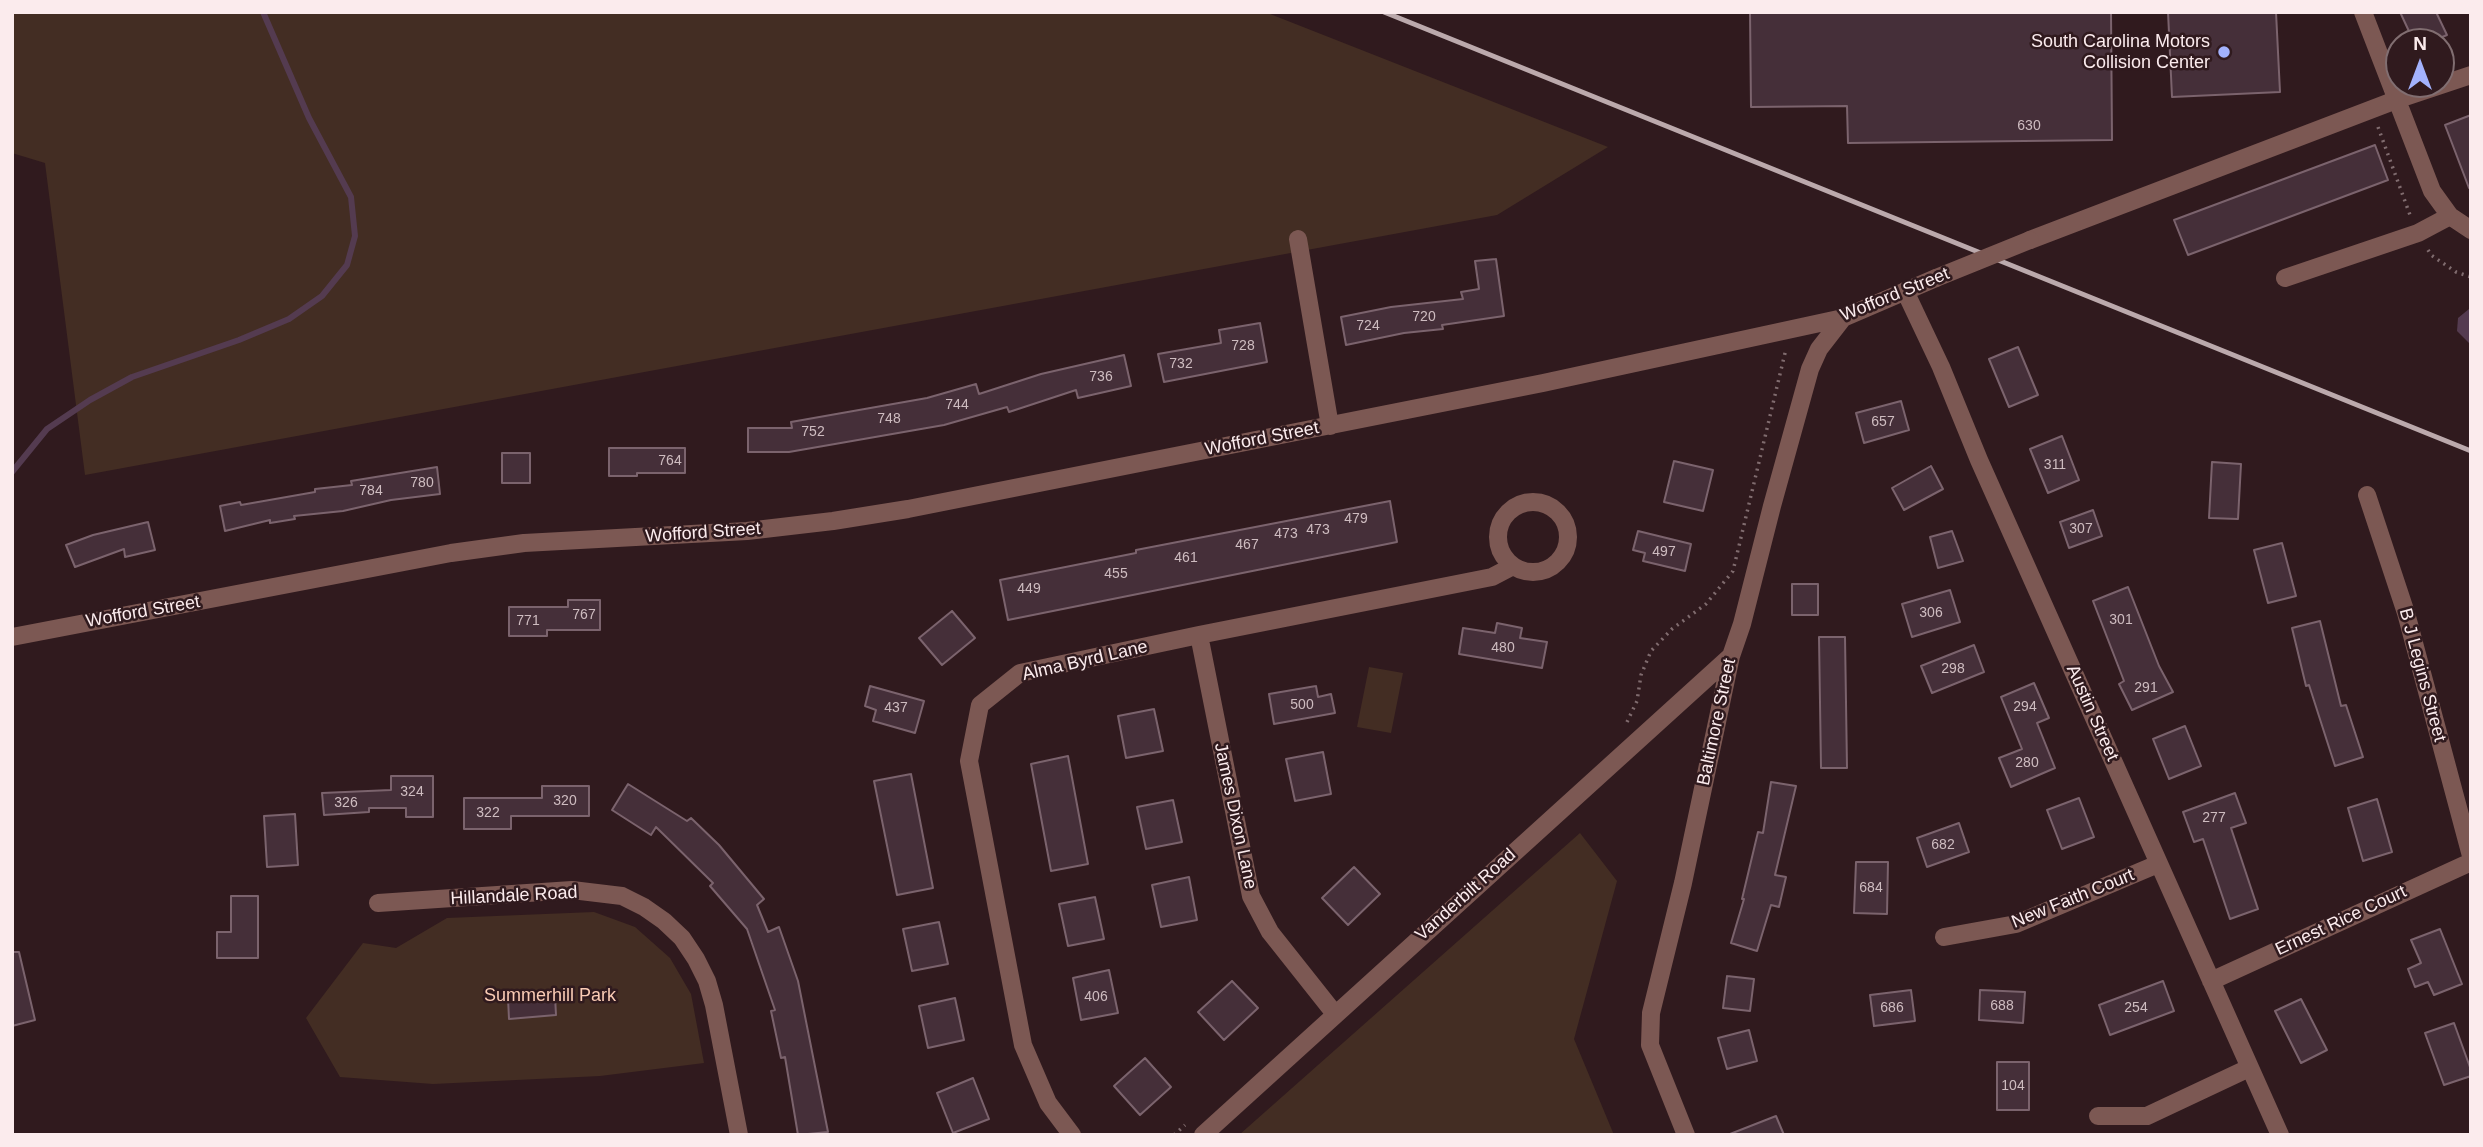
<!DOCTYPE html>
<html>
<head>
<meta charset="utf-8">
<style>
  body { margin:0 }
  #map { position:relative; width:2483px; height:1147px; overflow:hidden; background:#301a1e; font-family:Helvetica,sans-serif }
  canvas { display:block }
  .frame { position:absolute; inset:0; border:14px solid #fbebed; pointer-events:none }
  .north { position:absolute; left:2385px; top:28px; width:70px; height:70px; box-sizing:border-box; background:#301a1e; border:2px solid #816e71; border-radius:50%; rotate:0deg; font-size:19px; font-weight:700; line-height:28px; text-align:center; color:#fbebed }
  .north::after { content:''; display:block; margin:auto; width:24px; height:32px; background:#a3b2fd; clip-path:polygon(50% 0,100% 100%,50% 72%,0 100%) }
</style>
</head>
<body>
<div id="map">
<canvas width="2483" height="1147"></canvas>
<div class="frame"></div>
<div class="north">N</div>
</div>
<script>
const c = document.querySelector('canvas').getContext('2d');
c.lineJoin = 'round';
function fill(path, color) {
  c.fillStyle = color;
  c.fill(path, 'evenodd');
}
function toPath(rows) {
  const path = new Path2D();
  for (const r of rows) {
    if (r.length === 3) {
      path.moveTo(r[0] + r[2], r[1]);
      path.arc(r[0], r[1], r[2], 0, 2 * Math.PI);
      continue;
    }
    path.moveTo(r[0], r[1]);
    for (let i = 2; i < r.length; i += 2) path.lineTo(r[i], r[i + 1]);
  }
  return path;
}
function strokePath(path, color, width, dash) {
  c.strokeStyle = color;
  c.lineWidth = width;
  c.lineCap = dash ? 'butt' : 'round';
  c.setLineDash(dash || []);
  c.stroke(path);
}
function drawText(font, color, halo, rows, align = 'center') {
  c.font = font + ' Helvetica,sans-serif';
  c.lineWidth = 5;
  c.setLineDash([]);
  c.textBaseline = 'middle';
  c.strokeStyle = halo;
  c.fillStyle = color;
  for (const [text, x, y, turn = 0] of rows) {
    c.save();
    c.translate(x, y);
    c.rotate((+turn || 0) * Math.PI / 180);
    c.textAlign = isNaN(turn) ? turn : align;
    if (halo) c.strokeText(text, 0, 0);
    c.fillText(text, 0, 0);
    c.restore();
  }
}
fill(toPath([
  [12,12,1265,12,1608,147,1497,215,85,475,45,163,12,153],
  [1369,667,1403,673,1391,733,1357,727],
  [1580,833,1617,881,1574,1039,1614,1135,1239,1135],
  [594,912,635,927,670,958,691,994,704,1063,600,1076,433,1084,340,1077,306,1018,363,943,396,948,447,918]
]), '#432d23');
fill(toPath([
  [2469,309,2471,309,2471,345,2457,331,2458,318]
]), '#543b50');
strokePath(toPath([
  [12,472,47,429,90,400,132,377,239,340,289,319,322,296,347,265,355,236,351,197,309,118,263,12]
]), '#543b50', 6);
const building = toPath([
  [1750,12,2111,12,2112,140,1848,143,1847,106,1751,107,1750,12],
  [2168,12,2276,12,2280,92,2172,97,2168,12],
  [2400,12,2436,12,2447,35,2430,42,2414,42,2400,12],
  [2471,115,2471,188,2469,188,2445,125,2471,115],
  [2375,145,2388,180,2188,255,2174,220,2375,145],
  [1496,259,1504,316,1442,325,1443,329,1404,333,1346,345,1341,317,1391,307,1463,299,1461,292,1479,289,1475,261,1496,259],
  [1260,323,1267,362,1164,382,1158,354,1221,343,1219,330,1260,323],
  [2018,347,2038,395,2009,407,1989,359,2018,347],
  [1124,355,1131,386,1078,398,1076,390,1009,412,1007,407,944,425,789,452,748,452,748,428,792,428,791,422,927,398,976,384,979,394,1041,374,1124,355],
  [1901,401,1909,430,1864,443,1856,413,1901,401],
  [2062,436,2079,480,2048,493,2030,449,2062,436],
  [609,448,685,448,685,473,637,473,637,476,609,476,609,448],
  [502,453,530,453,530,483,502,483,502,453],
  [1674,461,1713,470,1703,511,1664,502,1674,461],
  [2212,462,2241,464,2238,519,2209,518,2212,462],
  [1931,466,1943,489,1904,510,1892,488,1931,466],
  [437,467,440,494,391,500,343,511,294,516,295,519,270,523,270,520,225,531,220,506,240,502,241,505,315,492,315,489,352,485,351,481,437,467],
  [1390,501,1397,542,1008,620,1000,580,1136,553,1136,550,1390,501],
  [2093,510,2102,536,2069,548,2060,522,2093,510],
  [148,522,155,550,125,557,124,549,75,567,66,545,93,535,148,522],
  [1638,531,1691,544,1685,571,1643,561,1645,553,1633,550,1638,531],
  [1952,531,1963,561,1938,568,1930,537,1952,531],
  [2282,543,2296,596,2268,603,2254,550,2282,543],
  [1792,584,1818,584,1818,615,1792,615,1792,584],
  [2128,587,2159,666,2173,692,2132,710,2119,684,2124,681,2093,601,2128,587],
  [1950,590,1960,622,1912,637,1902,604,1950,590],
  [568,600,600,600,600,630,547,630,547,636,509,636,509,607,568,607,568,600],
  [952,611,975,638,942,665,919,638,952,611],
  [2320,621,2341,706,2346,705,2363,757,2335,766,2309,685,2306,686,2292,628,2320,621],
  [1497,623,1522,628,1520,638,1547,642,1542,668,1459,654,1463,628,1495,633,1497,623],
  [1819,637,1845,637,1847,768,1821,768,1819,637],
  [1974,645,1984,672,1932,693,1921,666,1974,645],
  [2034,683,2049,718,2037,723,2055,768,2011,787,1999,758,2022,749,2001,697,2034,683],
  [870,686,924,701,915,733,873,721,876,710,865,706,870,686],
  [1316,686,1318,697,1331,694,1335,713,1274,724,1269,694,1316,686],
  [1154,709,1163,751,1126,758,1118,716,1154,709],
  [2185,726,2201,766,2169,779,2153,739,2185,726],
  [1323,752,1331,794,1295,801,1286,759,1323,752],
  [1068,756,1088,864,1051,871,1031,764,1068,756],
  [911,774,933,888,897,895,874,781,911,774],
  [391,776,433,776,433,817,406,817,406,808,369,808,369,812,324,815,322,793,391,790,391,776],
  [1771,782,1796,786,1775,875,1786,877,1779,907,1771,905,1757,951,1731,943,1744,899,1742,899,1758,832,1763,833,1771,782],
  [628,784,687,821,691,818,719,845,764,899,757,905,768,932,779,927,798,981,828,1132,798,1135,785,1057,781,1058,771,1011,775,1010,747,929,710,886,713,883,656,827,651,835,612,810,628,784],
  [542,786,589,786,589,816,511,816,511,829,464,829,464,798,542,798,542,786],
  [2235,793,2246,823,2231,828,2258,909,2230,919,2203,839,2194,842,2183,812,2235,793],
  [2079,798,2094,837,2062,849,2047,810,2079,798],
  [2377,799,2392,852,2363,861,2348,808,2377,799],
  [1173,800,1182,842,1146,849,1137,807,1173,800],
  [295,814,298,865,267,867,264,816,295,814],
  [1959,823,1969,852,1927,867,1917,838,1959,823],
  [1856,862,1888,862,1887,914,1854,913,1856,862],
  [1354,867,1380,894,1348,925,1322,898,1354,867],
  [1189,877,1197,920,1161,927,1152,885,1189,877],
  [231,896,258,896,258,958,217,958,217,932,231,932,231,896],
  [1095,897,1104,939,1068,946,1059,904,1095,897],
  [939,922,948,964,912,971,903,929,939,922],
  [2440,929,2462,984,2434,995,2428,982,2415,987,2408,969,2421,963,2411,940,2440,929],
  [12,952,19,952,35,1020,12,1026,12,952],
  [1109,970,1118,1013,1081,1020,1073,978,1109,970],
  [1727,976,1754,979,1750,1011,1723,1008,1727,976],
  [1232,981,1258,1008,1224,1040,1198,1012,1232,981],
  [2163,981,2174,1011,2110,1035,2099,1005,2163,981],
  [1911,990,1915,1021,1874,1026,1870,995,1911,990],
  [1980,990,2025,992,2023,1023,1979,1020,1980,990],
  [555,996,556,1015,509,1019,508,998,555,996],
  [955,998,964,1040,928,1048,919,1006,955,998],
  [2301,999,2327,1050,2301,1063,2275,1011,2301,999],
  [2454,1023,2471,1070,2471,1076,2444,1085,2425,1033,2454,1023],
  [1749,1030,1757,1061,1727,1069,1718,1038,1749,1030],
  [1145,1058,1171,1087,1140,1115,1114,1086,1145,1058],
  [1997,1062,2029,1062,2029,1110,1997,1110,1997,1062],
  [973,1078,989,1119,953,1133,937,1093,973,1078],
  [1776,1116,1784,1135,1731,1135,1730,1134,1776,1116]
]);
fill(building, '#452f39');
strokePath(building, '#7b636d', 2);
strokePath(toPath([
  [2378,127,2410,215],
  [2428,250,2431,255,2456,272,2471,277],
  [1627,722,1637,701,1641,675,1651,651,1672,629,1706,604,1733,571,1786,349],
  [1174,1135,1185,1125]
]), '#806c6f', 3.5, [2, 5]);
strokePath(toPath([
  [2363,12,2432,191,2450,216,2471,230],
  [1298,239,1330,426],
  [2030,240,2396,100,2471,75],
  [2285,278,2418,233,2450,216],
  [1905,291,1941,367,1979,460,2280,1135],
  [2367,495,2406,613,2471,856],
  [1533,537,35],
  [1199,635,1251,896,1270,932,1335,1014],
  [12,637,451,553,524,543,747,531,833,521,908,509,1543,383,1843,318,1936,278],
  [378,903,572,890,622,896,644,907,664,921,682,938,696,959,707,981,714,1005,739,1135],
  [1944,937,2016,924,2158,864],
  [2211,981,2471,862],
  [2098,1116,2147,1116,2249,1068],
  [1072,1135,1048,1103,1023,1045,969,761,980,705,1020,673,1199,635,1492,577,1513,566],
  [1203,1135,1731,656],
  [1686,1135,1650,1045,1651,1013,1683,883,1731,656,1742,624,1772,506,1810,369,1819,349,1843,318]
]), '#7c5853', 18);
strokePath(toPath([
  [1384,12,2471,451]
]), '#bba9ac', 5);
strokePath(toPath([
  [1936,278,2030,240]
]), '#7c5853', 18);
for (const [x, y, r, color] of [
  [2224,52,7,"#a3b2fd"]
]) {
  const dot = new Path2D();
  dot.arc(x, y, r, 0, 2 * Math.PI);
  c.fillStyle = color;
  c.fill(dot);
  strokePath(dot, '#301a1e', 2.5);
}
drawText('14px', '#cebcc0', null, [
  ["630",2029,126],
  ["720",1424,317],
  ["724",1368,326],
  ["728",1243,346],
  ["732",1181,364],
  ["736",1101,377],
  ["744",957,405],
  ["748",889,419],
  ["657",1883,422],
  ["752",813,432],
  ["764",670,461],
  ["311",2055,465],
  ["780",422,483],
  ["784",371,491],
  ["479",1356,519],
  ["307",2081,529],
  ["473",1318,530],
  ["473",1286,534],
  ["467",1247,545],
  ["497",1664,552],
  ["461",1186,558],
  ["455",1116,574],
  ["449",1029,589],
  ["306",1931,613],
  ["767",584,615],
  ["301",2121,620],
  ["771",528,621],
  ["480",1503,648],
  ["298",1953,669],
  ["291",2146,688],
  ["500",1302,705],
  ["294",2025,707],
  ["437",896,708],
  ["280",2027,763],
  ["324",412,792],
  ["320",565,801],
  ["326",346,803],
  ["322",488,813],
  ["277",2214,818],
  ["682",1943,845],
  ["684",1871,888],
  ["406",1096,997],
  ["688",2002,1006],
  ["686",1892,1008],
  ["254",2136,1008],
  ["104",2013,1086]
]);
drawText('18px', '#fbebed', '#301a1e', [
  ["South Carolina Motors",2210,42],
  ["Collision Center",2210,63]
], 'right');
drawText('18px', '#fbebed', '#301a1e', [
  ["Wofford Street",1895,295,-22],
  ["Wofford Street",1262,439,-11],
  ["Wofford Street",703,533,-4],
  ["Wofford Street",143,612,-10],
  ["Alma Byrd Lane",1085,661,-13],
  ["B J Legins Street",2422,675,75],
  ["Austin Street",2092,713,66],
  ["Baltimore Street",1717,722,-78],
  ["James Dixon Lane",1235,816,78],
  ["Vanderbilt Road",1466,895,-42],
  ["Hillandale Road",514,896,-3],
  ["New Faith Court",2073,899,-22],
  ["Ernest Rice Court",2341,921,-25]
]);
drawText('18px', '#fbccb5', '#301a1e', [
  ["Summerhill Park",550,996]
]);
</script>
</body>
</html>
